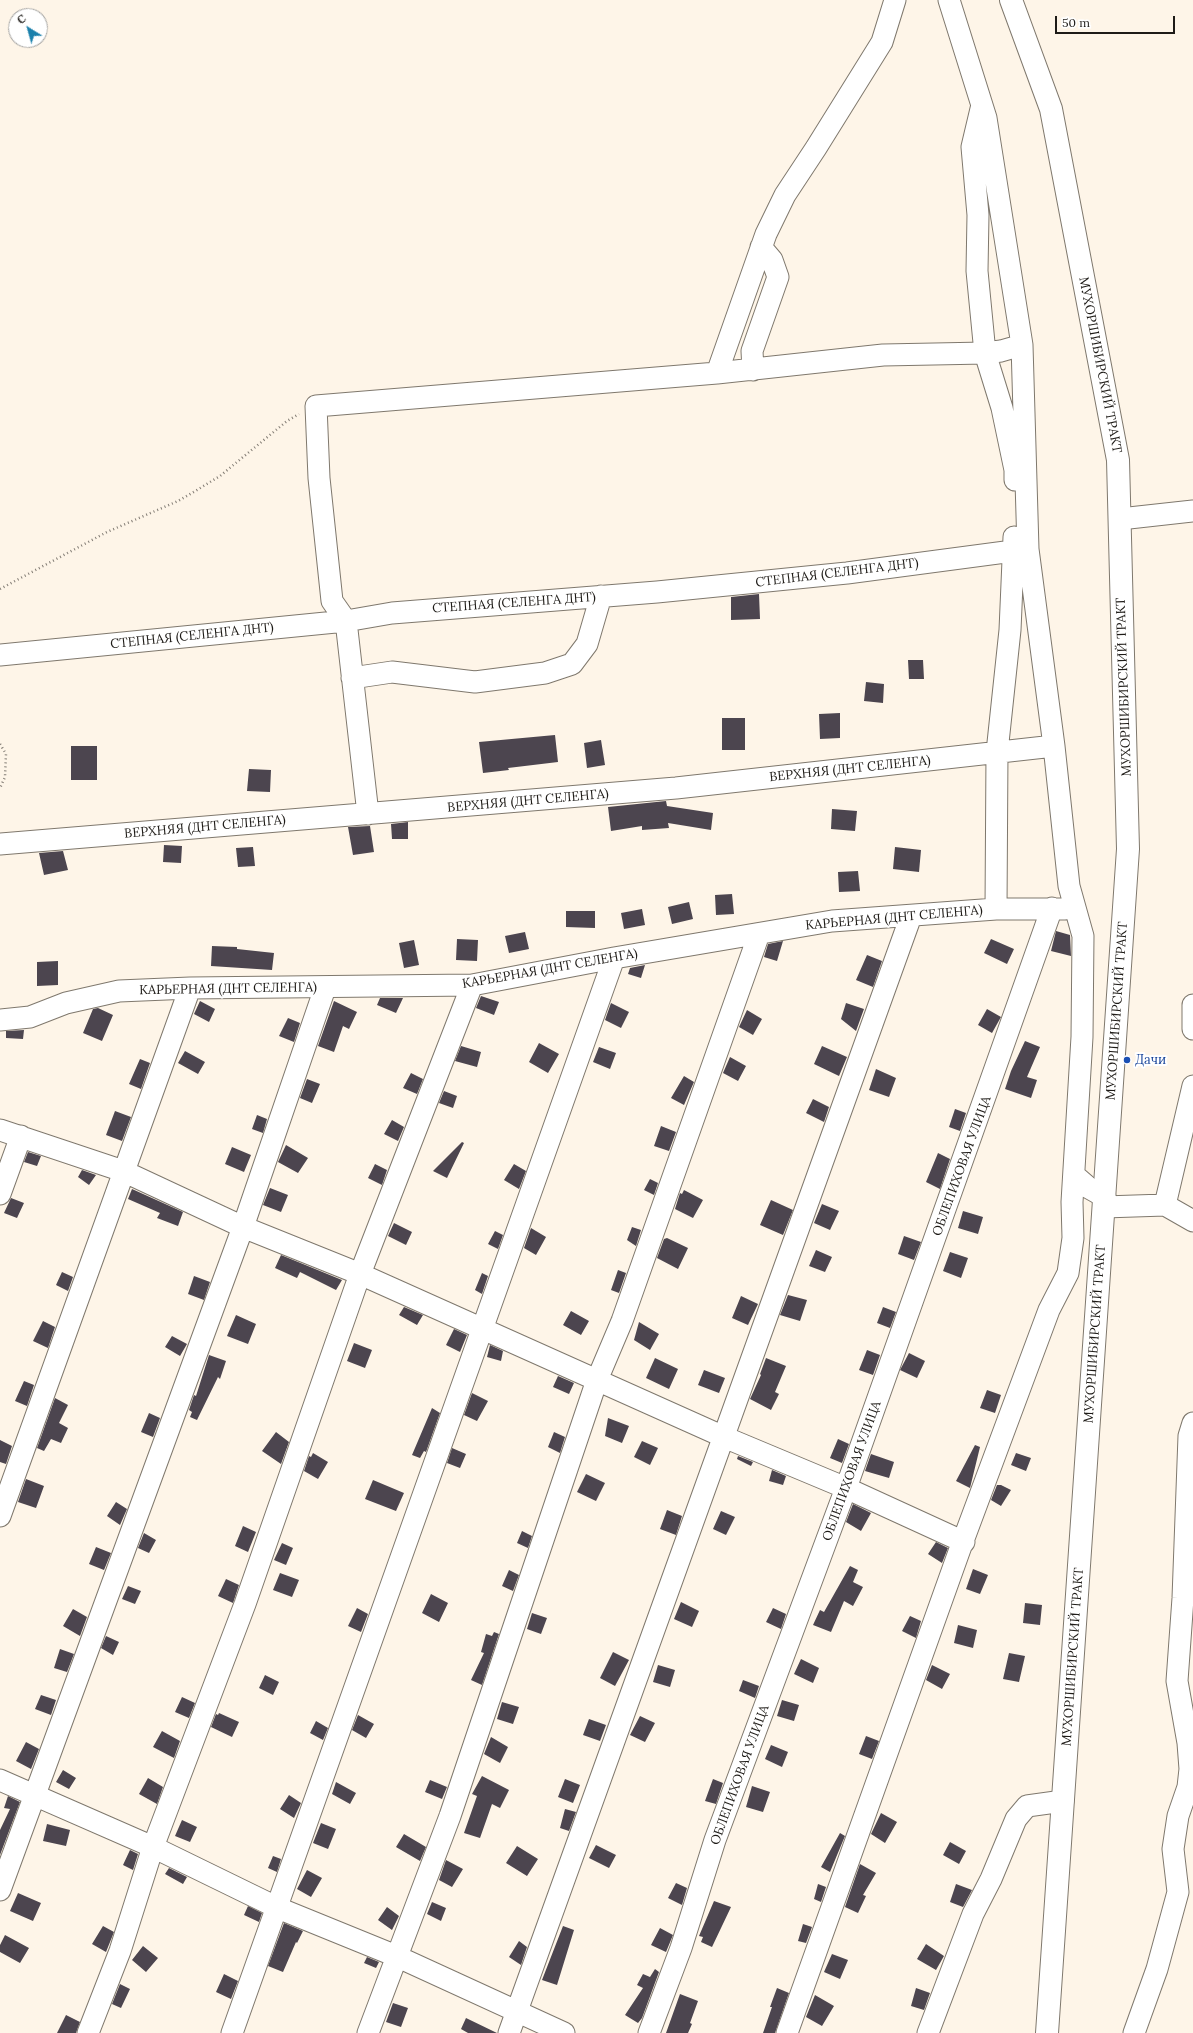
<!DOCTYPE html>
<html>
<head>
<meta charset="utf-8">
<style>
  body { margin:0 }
  #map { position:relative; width:1193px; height:2033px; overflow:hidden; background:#fef5e8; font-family:Lora,serif }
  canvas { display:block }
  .north { position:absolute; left:8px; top:8px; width:40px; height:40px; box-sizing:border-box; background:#fff; border:1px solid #a5a4a2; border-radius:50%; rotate:323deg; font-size:11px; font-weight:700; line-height:16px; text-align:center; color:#1e1b17 }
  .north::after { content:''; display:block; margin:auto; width:14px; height:18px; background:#1c81ac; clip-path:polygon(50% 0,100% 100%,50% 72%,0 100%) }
  .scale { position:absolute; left:1055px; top:16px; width:120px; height:18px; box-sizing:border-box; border:2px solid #1e1b17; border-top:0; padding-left:5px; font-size:12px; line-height:14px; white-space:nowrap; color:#1e1b17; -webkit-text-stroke:3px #fff; paint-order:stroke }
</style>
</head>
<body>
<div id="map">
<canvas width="1193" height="2033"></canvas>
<div class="north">С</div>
<div class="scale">50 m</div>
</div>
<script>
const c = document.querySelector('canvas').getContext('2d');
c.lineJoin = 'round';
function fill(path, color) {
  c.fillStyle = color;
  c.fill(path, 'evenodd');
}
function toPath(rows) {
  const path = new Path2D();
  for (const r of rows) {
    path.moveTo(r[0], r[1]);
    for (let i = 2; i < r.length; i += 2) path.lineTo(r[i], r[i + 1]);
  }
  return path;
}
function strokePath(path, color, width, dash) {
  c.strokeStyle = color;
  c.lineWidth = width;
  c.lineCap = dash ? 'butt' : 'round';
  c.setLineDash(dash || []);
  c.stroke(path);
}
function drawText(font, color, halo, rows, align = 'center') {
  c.font = font + ' Lora,serif';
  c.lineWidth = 4;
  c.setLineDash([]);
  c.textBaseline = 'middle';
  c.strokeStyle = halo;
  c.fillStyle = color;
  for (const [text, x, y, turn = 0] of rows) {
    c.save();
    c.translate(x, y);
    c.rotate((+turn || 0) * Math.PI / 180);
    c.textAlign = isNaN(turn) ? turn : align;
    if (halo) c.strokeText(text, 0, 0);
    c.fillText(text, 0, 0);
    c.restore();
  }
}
fill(toPath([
  [759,594,760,619,731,620,731,597],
  [908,660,923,660,924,679,909,679],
  [866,682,884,684,883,703,864,701],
  [840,713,840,738,820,739,819,714],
  [722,718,745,718,745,750,722,750],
  [555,735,558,762,508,768,509,770,483,773,479,742],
  [601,740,605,765,587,768,584,743],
  [71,746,97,746,97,780,71,780],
  [249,769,271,770,270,792,247,791],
  [666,801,667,806,713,813,711,830,668,823,669,828,642,830,642,826,611,831,608,807],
  [832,809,857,811,855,831,831,829],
  [408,822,408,839,392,839,391,824],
  [370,826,374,852,353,855,348,827],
  [164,845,182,846,181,863,163,862],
  [253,847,255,866,238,867,236,848],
  [895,847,921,850,919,872,893,869],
  [63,851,68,870,44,875,39,853],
  [858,871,860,891,839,892,838,872],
  [732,894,734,914,716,915,715,895],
  [689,902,693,919,672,924,668,907],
  [642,909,645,925,624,929,621,913],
  [566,911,595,911,595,928,566,927],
  [1056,931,1070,935,1071,956,1051,951],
  [525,932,529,949,509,953,505,936],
  [457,939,478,940,477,961,456,960],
  [991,939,1014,949,1007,964,984,953],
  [414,940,419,965,404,968,399,943],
  [783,941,777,961,764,957,768,944],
  [212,946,237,947,237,949,274,953,272,970,211,966],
  [867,955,882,961,873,987,856,980],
  [58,961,58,985,37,986,37,962],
  [645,965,641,978,628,974,630,968],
  [481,996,499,1002,494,1015,476,1008],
  [380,998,403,998,396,1013,377,1005],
  [200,1001,215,1009,209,1022,194,1014],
  [334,1001,357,1012,349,1029,343,1026,334,1052,318,1046],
  [611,1003,629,1012,621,1028,605,1020],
  [846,1003,864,1009,856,1031,841,1019],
  [98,1008,113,1015,102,1041,83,1033,93,1009],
  [987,1009,1001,1017,992,1033,978,1025],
  [747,1010,762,1019,753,1035,739,1027],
  [288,1018,300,1023,294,1042,279,1036],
  [24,1030,23,1039,6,1038,6,1031],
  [1025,1041,1040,1047,1027,1077,1037,1080,1031,1098,1005,1089,1011,1071],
  [539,1043,559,1054,548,1073,529,1062],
  [461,1046,481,1052,477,1067,455,1061],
  [822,1046,847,1057,839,1076,814,1064],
  [599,1047,616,1053,610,1069,593,1062],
  [185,1051,205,1062,198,1074,178,1063],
  [730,1057,746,1066,738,1081,723,1073],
  [140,1059,150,1063,141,1089,129,1084],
  [876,1069,896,1078,889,1097,869,1090],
  [411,1073,423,1079,417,1094,403,1088],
  [684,1076,694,1082,684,1105,671,1098],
  [307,1079,320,1084,312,1103,300,1098],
  [444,1091,457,1096,453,1108,439,1103],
  [813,1099,829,1107,824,1122,806,1113],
  [955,1109,966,1113,960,1131,949,1127],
  [115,1111,131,1117,122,1141,106,1135],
  [257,1115,267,1119,263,1133,252,1129],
  [392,1120,404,1127,398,1141,384,1134],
  [661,1126,676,1132,669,1151,654,1146],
  [462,1142,464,1143,447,1178,433,1171],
  [286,1145,308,1158,298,1173,278,1162],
  [232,1147,251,1155,244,1172,225,1164],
  [28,1152,41,1156,37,1166,24,1162],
  [938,1153,950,1159,940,1189,926,1182],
  [375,1164,387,1170,382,1185,368,1178],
  [514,1164,526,1171,519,1189,504,1180],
  [82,1170,96,1175,89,1185,78,1177],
  [650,1179,658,1183,654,1195,644,1190],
  [270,1188,288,1195,281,1212,263,1205],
  [132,1189,183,1212,178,1226,157,1218,160,1213,128,1199],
  [684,1190,703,1200,693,1218,675,1209,680,1193,682,1194],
  [11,1198,24,1203,17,1218,4,1213],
  [771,1200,793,1210,783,1235,760,1225],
  [822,1204,839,1211,830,1230,814,1223],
  [963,1211,983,1217,978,1234,958,1228],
  [394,1223,412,1232,406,1245,388,1236],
  [632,1227,641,1230,636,1246,627,1240],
  [531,1228,546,1237,536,1255,524,1248],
  [495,1231,503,1235,498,1249,488,1244],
  [904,1236,921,1242,914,1260,898,1254],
  [667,1238,688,1248,678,1269,657,1258,664,1239],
  [816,1250,832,1257,825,1272,809,1266],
  [950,1252,968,1258,961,1278,943,1271],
  [281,1255,342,1280,336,1290,300,1272,297,1278,275,1268],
  [618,1270,626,1273,619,1293,611,1290],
  [62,1272,73,1277,68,1291,56,1285],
  [482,1273,488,1276,482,1294,475,1290],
  [194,1276,210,1282,204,1300,188,1294],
  [788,1295,807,1300,800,1321,780,1315],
  [741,1296,758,1304,748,1325,732,1318],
  [404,1307,423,1315,417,1325,399,1315],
  [883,1307,896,1312,890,1328,877,1323],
  [571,1311,589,1321,581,1335,563,1325],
  [236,1315,256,1324,248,1344,227,1336],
  [43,1321,55,1327,48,1348,33,1341],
  [639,1322,659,1334,650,1350,634,1340],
  [454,1329,467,1335,460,1352,446,1345],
  [172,1336,187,1344,180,1356,165,1347],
  [354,1343,372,1350,365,1368,347,1361],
  [490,1345,503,1351,501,1361,487,1357],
  [867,1350,880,1355,873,1375,859,1370],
  [909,1353,925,1361,917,1378,900,1370],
  [209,1355,226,1361,220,1379,218,1377,197,1420,190,1417,192,1412,189,1410,194,1395,196,1396],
  [655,1358,678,1369,669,1389,646,1378],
  [766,1358,786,1366,775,1392,779,1394,771,1410,750,1399,761,1375,760,1374],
  [704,1370,725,1378,719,1393,698,1385],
  [558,1376,574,1383,569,1394,553,1387],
  [24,1381,34,1385,27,1406,15,1401],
  [987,1390,1001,1395,995,1413,980,1408],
  [472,1393,488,1401,477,1421,464,1415],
  [55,1398,68,1405,59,1423,68,1428,61,1443,51,1439,44,1451,37,1448],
  [432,1408,440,1413,426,1452,424,1451,420,1458,412,1455],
  [149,1413,160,1418,153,1437,141,1432],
  [608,1418,629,1426,622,1443,605,1436],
  [276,1432,289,1442,281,1464,262,1451],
  [554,1432,565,1437,560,1453,548,1447],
  [838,1439,849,1444,842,1463,830,1458],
  [0,1440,12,1446,6,1464,0,1462],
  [642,1441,658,1448,650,1465,634,1457],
  [975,1445,980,1447,970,1488,956,1481],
  [452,1448,466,1454,460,1468,447,1463],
  [313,1453,328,1462,318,1479,304,1471,309,1456,311,1457],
  [1016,1453,1031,1458,1026,1471,1011,1465],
  [871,1454,894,1462,889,1478,865,1471],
  [738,1456,753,1462,751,1466,737,1459],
  [772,1470,786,1476,783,1485,769,1481],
  [586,1474,605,1483,596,1501,577,1492],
  [26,1479,44,1486,36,1508,18,1502],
  [373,1480,404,1493,396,1511,365,1499],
  [997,1485,1001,1485,1011,1490,1001,1506,991,1500],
  [116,1502,127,1509,120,1525,107,1516],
  [853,1504,871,1513,861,1531,846,1522],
  [667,1510,682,1516,676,1535,660,1529],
  [721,1511,735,1517,726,1535,713,1529],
  [243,1526,256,1532,248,1552,235,1546],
  [522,1531,532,1536,528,1548,517,1543],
  [144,1533,156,1540,149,1553,138,1548],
  [936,1542,948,1548,942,1563,928,1554],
  [282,1543,293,1548,286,1565,274,1560],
  [96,1547,111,1553,104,1570,89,1564],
  [850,1566,858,1570,853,1582,863,1587,853,1606,844,1601,831,1632,813,1625,820,1610,824,1612],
  [973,1569,988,1575,980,1594,966,1589],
  [509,1570,519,1575,513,1591,502,1586],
  [280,1573,299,1580,292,1597,273,1590],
  [226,1579,239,1585,233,1603,218,1596],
  [128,1586,141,1591,135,1604,122,1599],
  [431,1594,448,1603,439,1622,422,1613],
  [681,1602,699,1611,692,1627,674,1619],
  [1025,1603,1042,1605,1040,1625,1023,1623],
  [357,1608,368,1614,361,1632,348,1626],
  [773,1608,786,1614,781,1629,766,1622],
  [73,1609,87,1617,80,1636,63,1626],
  [532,1613,547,1618,541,1634,527,1629],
  [910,1616,921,1621,916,1638,902,1631],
  [958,1625,977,1630,973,1648,954,1643],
  [494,1632,499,1634,482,1685,471,1680,484,1653,481,1652,486,1634,492,1636],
  [106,1636,119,1642,113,1655,101,1648],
  [60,1649,74,1654,67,1672,54,1668],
  [613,1652,629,1660,615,1686,600,1678],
  [1009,1653,1025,1656,1019,1682,1003,1679],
  [801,1659,819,1668,813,1683,794,1674],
  [658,1665,675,1670,670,1687,653,1682],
  [932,1665,950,1674,942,1689,926,1680],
  [265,1675,279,1682,273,1695,259,1688],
  [743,1680,759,1686,755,1698,739,1691],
  [41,1695,56,1700,51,1715,35,1709],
  [182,1697,195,1703,189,1718,175,1712],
  [782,1700,799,1705,794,1721,777,1716],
  [502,1702,519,1707,513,1724,497,1719],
  [219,1713,239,1722,232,1737,211,1727,216,1714,218,1715],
  [358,1715,374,1724,366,1738,352,1730],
  [640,1716,655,1723,645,1742,630,1735],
  [589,1719,606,1725,600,1741,583,1735],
  [316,1721,328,1728,323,1740,310,1733],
  [162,1731,180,1741,174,1758,153,1747],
  [866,1736,879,1741,872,1759,859,1754],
  [491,1737,508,1747,500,1763,484,1754],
  [26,1742,39,1749,31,1769,16,1761],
  [771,1745,788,1752,782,1767,765,1759],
  [63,1770,76,1778,69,1789,56,1782],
  [482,1776,509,1790,500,1808,492,1804,480,1838,464,1833,477,1796,472,1794],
  [148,1778,163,1787,157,1804,139,1794],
  [565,1779,580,1785,573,1803,558,1797],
  [713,1779,723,1783,716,1804,705,1801],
  [430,1780,447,1787,442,1799,425,1792],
  [336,1782,356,1793,350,1804,332,1794],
  [752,1786,770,1792,763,1812,746,1807],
  [289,1795,301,1803,294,1818,280,1809],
  [8,1796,20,1802,0,1855,0,1830,10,1809,4,1808],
  [565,1809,576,1812,569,1831,560,1828],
  [881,1813,897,1822,885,1843,871,1834],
  [182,1820,197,1827,190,1842,175,1836],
  [321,1823,336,1829,328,1849,313,1843],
  [47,1824,70,1830,66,1846,43,1841],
  [840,1833,845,1836,830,1872,821,1867],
  [404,1834,426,1847,420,1861,396,1847],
  [950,1842,966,1851,959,1864,943,1855],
  [596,1845,616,1855,609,1868,589,1858],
  [517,1846,538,1859,527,1876,506,1863],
  [130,1850,138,1854,133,1870,123,1865],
  [273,1856,281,1859,277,1872,268,1868],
  [446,1860,463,1869,452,1887,439,1880],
  [860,1864,876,1873,863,1895,866,1896,858,1913,845,1907],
  [169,1868,187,1877,183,1884,165,1874],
  [307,1870,322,1878,311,1897,297,1889],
  [676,1883,687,1888,682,1905,668,1898],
  [818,1884,826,1887,821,1902,814,1899],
  [956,1884,972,1890,963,1907,950,1902],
  [18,1893,41,1903,33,1921,10,1911],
  [714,1901,731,1907,712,1947,701,1942,703,1937,699,1936],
  [432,1902,446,1908,441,1921,427,1914],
  [248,1906,262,1913,259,1922,244,1915],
  [387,1907,399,1916,392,1930,378,1920],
  [284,1923,303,1931,297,1943,296,1942,283,1972,268,1966],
  [803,1924,812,1927,806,1943,798,1941],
  [103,1926,114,1932,106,1952,92,1944],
  [563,1926,574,1930,557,1985,542,1980],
  [660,1928,673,1935,666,1952,651,1945],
  [5,1935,29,1948,20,1963,0,1952,0,1945],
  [519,1941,527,1947,521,1965,509,1957],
  [926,1944,944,1956,936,1970,917,1959],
  [143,1946,158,1958,146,1972,132,1960],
  [832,1954,848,1960,840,1979,824,1972],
  [367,1957,379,1962,376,1968,364,1963],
  [655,1969,659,1972,642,2018,638,2023,625,2015,643,1988,637,1985,643,1974,650,1977],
  [224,1974,238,1981,231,1999,216,1992],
  [120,1984,130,1989,121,2008,112,2004],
  [777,1988,789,1993,775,2033,763,2033,772,2007,770,2007],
  [916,1988,930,1993,924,2010,911,2006],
  [680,1994,698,2001,690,2023,692,2024,688,2033,666,2033],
  [815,1995,834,2006,822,2026,806,2017],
  [393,2003,408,2008,401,2027,386,2022],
  [66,2015,80,2022,76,2033,57,2033],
  [466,2018,497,2033,468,2033,461,2029]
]), '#4c454f');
const minor = toPath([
  [981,109,972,147,978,215,977,271,985,353,1002,408,1015,470,1015,480],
  [753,370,752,351,778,277,772,260,761,247],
  [717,373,766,234,785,195,816,148,882,42,895,0],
  [1120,519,1193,511],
  [0,655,346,621,392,613,657,592,847,573,1028,549],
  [352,678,392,672,475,682,545,673,572,664,587,644,601,596],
  [368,814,346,621,332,601,319,478,316,406,717,373,883,355,985,353,1001,351,1022,345],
  [0,844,676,788,1054,746],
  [996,909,997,752,1010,630,1014,537],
  [1193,1005,1193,1029],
  [0,1020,30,1017,66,1003,119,991,190,988,472,985,614,958,832,921,996,909,1065,909],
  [0,1130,123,1171,243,1227,360,1274,724,1437,846,1488,964,1542],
  [1074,1175,1089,1188,1105,1197],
  [0,1194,21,1136],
  [1165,1205,1193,1086],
  [1104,1207,1165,1205,1193,1221],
  [0,1516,190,988],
  [0,1780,153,1847,278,1908,396,1956,564,2033],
  [0,1890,243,1227,325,988],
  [88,2033,120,1951,153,1847,245,1604,360,1274,472,985],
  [232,2033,614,958],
  [368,2033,450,1816,597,1380,622,1321,759,934],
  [509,2033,911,916],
  [649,2033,681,1948,715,1840,846,1488,1052,908],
  [787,2033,960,1549,1049,1310,1068,1273,1073,1238,1072,1202,1082,1037,1083,936,1069,886,1054,746,1028,549,1022,345,986,118,949,0],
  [928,2033,973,1914,991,1879,1016,1819,1027,1806,1063,1801],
  [1134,2033,1157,1969,1178,1892,1173,1849,1178,1816,1188,1787,1190,1769,1188,1743,1177,1681,1183,1598,1189,1436,1193,1423]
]);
const major = toPath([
  [1011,0,1051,109,1118,460,1128,849,1047,2033]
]);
strokePath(minor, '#7f786d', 23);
strokePath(major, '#7f786d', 24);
strokePath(toPath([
  [0,589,107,532,178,501,192,493,220,476,287,421,299,414],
  [0,744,6,754,5,777,0,788]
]), '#837d75', 2.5, [1, 3]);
strokePath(minor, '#fff', 21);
strokePath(major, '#fff', 22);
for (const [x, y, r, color] of [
  [1127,1060,4,"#1a4fb4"]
]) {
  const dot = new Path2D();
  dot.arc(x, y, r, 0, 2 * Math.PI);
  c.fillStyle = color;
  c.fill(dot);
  strokePath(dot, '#fff', 1.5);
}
drawText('13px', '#1e1b17', '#fff', [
  ["МУХОРШИБИРСКИЙ ТРАКТ",1100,365,79],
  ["СТЕПНАЯ (СЕЛЕНГА ДНТ)",837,573,-7],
  ["СТЕПНАЯ (СЕЛЕНГА ДНТ)",514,603,-4],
  ["СТЕПНАЯ (СЕЛЕНГА ДНТ)",192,636,-6],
  ["МУХОРШИБИРСКИЙ ТРАКТ",1124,687,-92],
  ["ВЕРХНЯЯ (ДНТ СЕЛЕНГА)",850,769,-6],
  ["ВЕРХНЯЯ (ДНТ СЕЛЕНГА)",528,801,-5],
  ["ВЕРХНЯЯ (ДНТ СЕЛЕНГА)",205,827,-5],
  ["КАРЬЕРНАЯ (ДНТ СЕЛЕНГА)",894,918,-5],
  ["КАРЬЕРНАЯ (ДНТ СЕЛЕНГА)",550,969,-10],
  ["КАРЬЕРНАЯ (ДНТ СЕЛЕНГА)",228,989,-1],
  ["МУХОРШИБИРСКИЙ ТРАКТ",1117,1011,-86],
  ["ОБЛЕПИХОВАЯ УЛИЦА",962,1166,-70],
  ["МУХОРШИБИРСКИЙ ТРАКТ",1095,1334,-86],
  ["ОБЛЕПИХОВАЯ УЛИЦА",852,1471,-70],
  ["МУХОРШИБИРСКИЙ ТРАКТ",1073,1657,-86],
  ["ОБЛЕПИХОВАЯ УЛИЦА",740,1775,-70]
]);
drawText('13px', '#164399', '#fff', [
  ["Дачи",1135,1060]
], 'left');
</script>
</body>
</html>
